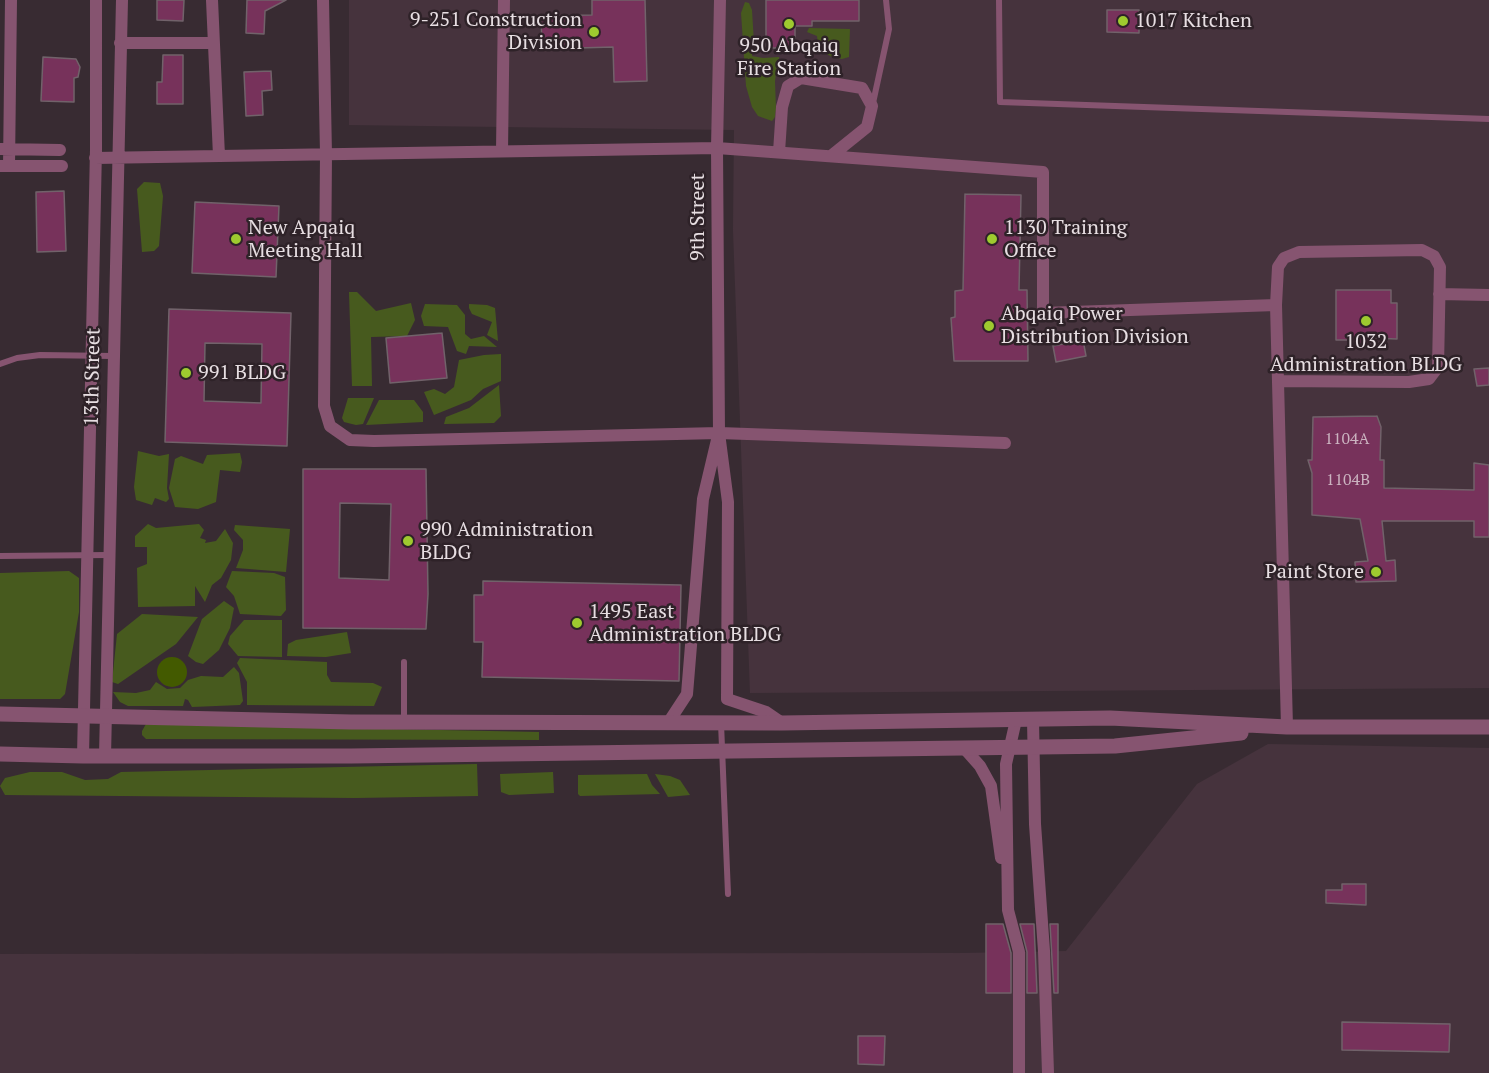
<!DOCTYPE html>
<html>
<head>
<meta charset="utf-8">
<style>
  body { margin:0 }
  canvas { display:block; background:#382b32 }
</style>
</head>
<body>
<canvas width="1489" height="1073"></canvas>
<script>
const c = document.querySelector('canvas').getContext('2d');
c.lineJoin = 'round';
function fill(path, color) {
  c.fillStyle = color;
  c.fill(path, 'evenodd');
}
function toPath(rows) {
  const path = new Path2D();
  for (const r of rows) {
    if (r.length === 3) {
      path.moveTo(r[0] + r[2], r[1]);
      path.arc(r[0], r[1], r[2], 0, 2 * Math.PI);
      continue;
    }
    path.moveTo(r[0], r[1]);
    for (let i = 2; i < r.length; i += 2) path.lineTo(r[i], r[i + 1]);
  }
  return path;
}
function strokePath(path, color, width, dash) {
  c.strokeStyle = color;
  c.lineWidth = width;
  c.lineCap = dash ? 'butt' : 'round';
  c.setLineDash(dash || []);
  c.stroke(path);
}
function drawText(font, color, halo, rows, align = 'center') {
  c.font = font + ' "PT Serif",serif';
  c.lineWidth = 5;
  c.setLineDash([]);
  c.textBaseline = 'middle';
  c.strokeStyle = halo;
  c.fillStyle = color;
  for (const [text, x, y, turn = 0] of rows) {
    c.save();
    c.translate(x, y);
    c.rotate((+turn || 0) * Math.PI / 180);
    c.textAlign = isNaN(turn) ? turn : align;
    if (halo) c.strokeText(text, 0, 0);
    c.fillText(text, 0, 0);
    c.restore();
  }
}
fill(toPath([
  [349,0,1489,0,1489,688,750,693,733,230,734,130,349,125],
  [1268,744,1489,748,1489,1073,0,1073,0,954,964,953,1066,951,1197,784]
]), '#46333d');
fill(toPath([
  [745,2,749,3,752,10,754,43,752,56,763,58,779,57,780,69,776,74,775,81,776,109,775,117,772,121,758,116,752,107,746,86,741,13],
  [809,28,850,29,849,57,842,59,832,57,823,52,818,46,817,36,807,32],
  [144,182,160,183,163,196,159,246,154,251,142,252,137,189],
  [349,292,357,292,376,311,411,303,415,320,407,336,371,337,372,386,352,386],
  [425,304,457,305,465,315,465,334,471,339,484,336,497,347,469,346,466,354,457,351,448,327,424,326,421,316],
  [469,304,487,305,495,308,498,341,487,335,492,322,472,314,469,308],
  [501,354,501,381,483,389,471,400,434,415,424,392,434,389,445,394,454,387,459,360,484,355],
  [499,385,501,416,494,423,444,424,446,417,469,408],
  [348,398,374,398,363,424,356,425,344,422,342,418],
  [379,400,414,400,423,412,423,422,366,425],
  [138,451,159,456,169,454,167,488,169,499,166,502,155,498,152,505,136,500,134,487],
  [240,453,242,462,240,472,220,470,216,502,198,509,175,507,169,488,175,459,181,456,203,464,207,455],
  [148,524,156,528,199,524,204,530,200,538,206,540,205,543,216,541,225,529,233,543,231,560,221,578,212,585,205,602,195,586,195,606,138,607,137,568,147,564,147,547,135,547,135,536],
  [235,525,290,529,286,572,236,568,243,550,243,540,234,530],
  [69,571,79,578,79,612,65,694,60,699,0,699,0,573],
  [232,571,274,573,285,577,286,610,281,616,240,614,234,596,226,587],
  [224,601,234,608,230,628,219,650,203,664,196,662,188,656,202,619],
  [142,614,198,617,176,644,118,684,112,682,117,634],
  [244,620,282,620,282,657,238,656,228,644,230,636],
  [347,632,351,653,326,657,287,656,288,644,296,640],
  [240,658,327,662,327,675,331,682,373,683,382,687,374,706,247,705,247,682,237,663],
  [234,667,239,673,243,701,240,705,192,707,188,700,185,699,183,706,128,706,120,702,113,692,136,693,150,690,156,682,167,689,180,688,188,680,201,676,223,677],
  [146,724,539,732,539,740,146,739,142,735,142,731],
  [477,764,478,796,355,798,5,795,0,786,5,778,30,772,62,772,85,780,108,779,121,772],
  [553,772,554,793,509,795,501,792,500,774],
  [647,774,652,785,660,794,580,796,578,794,578,775],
  [655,774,670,776,680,780,690,795,668,797]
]), '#475a1e');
fill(toPath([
  [172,672,15]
]), '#435a00');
const building = toPath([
  [157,0,184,0,183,21,157,20,157,0],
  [247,0,286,0,265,11,264,34,246,33,247,0],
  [592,0,645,0,647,81,614,82,613,47,542,49,541,16,592,15,592,0],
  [766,0,859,0,859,21,812,21,812,26,795,26,795,48,766,48,766,0],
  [1107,10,1139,10,1139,33,1107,32,1107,10],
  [163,55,183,55,183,104,157,104,157,82,162,82,163,55],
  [43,57,76,59,80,67,78,77,74,78,74,102,41,101,43,57],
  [271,71,272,90,262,91,263,115,246,116,244,72,271,71],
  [64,191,66,251,37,252,36,192,64,191],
  [965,194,1021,195,1019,290,1027,290,1028,361,954,361,951,318,955,317,955,291,963,290,965,194],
  [195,202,279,206,276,277,192,273,195,202],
  [1336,290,1391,290,1391,303,1397,303,1397,339,1373,338,1371,344,1356,344,1352,340,1336,340,1336,290],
  [169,309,291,313,287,446,165,442,169,309],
  [205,343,262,344,261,403,204,401,205,343],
  [442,333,447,378,390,383,386,338,442,333],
  [1083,340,1086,356,1056,362,1053,346,1083,340],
  [1489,368,1489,385,1477,386,1474,369,1489,368],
  [1377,416,1381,427,1380,460,1384,460,1384,488,1474,490,1474,463,1489,465,1489,537,1474,537,1474,521,1382,521,1386,561,1395,560,1396,581,1356,582,1355,562,1368,561,1360,519,1312,515,1312,473,1308,460,1312,460,1313,417,1377,416],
  [303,469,426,469,428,594,426,629,303,628,303,469],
  [340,503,391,504,389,580,339,578,340,503],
  [483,581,681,585,679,681,482,677,483,642,474,642,474,595,483,595,483,581],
  [1342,884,1366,884,1366,905,1326,903,1326,890,1342,890,1342,884],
  [986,924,1003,924,1011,953,1011,993,986,993,986,924],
  [1020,924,1034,924,1037,993,1027,993,1027,952,1020,924],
  [1050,924,1058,924,1058,993,1054,993,1050,924],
  [1342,1022,1450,1024,1449,1052,1342,1050,1342,1022],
  [858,1036,885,1036,884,1065,858,1064,858,1036]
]);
fill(building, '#77325b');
strokePath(building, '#71626a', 1.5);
strokePath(toPath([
  [999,0,1000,102,1489,119],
  [873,103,889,29,886,0],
  [0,364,17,358,40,355,113,356],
  [0,556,109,555],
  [404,721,404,662],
  [721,723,728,894]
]), '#865470', 6);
strokePath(toPath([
  [212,0,219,156],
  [323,0,326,154,324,406,330,426,350,440,374,441,719,433,1005,443],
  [720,0,717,148,719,433,728,502,727,699,766,712,782,723],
  [120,43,213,43],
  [0,149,60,150],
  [502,151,504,0],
  [779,152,782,107,788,86,801,78,862,88,872,106,867,127,831,156],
  [95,158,717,148,1043,172,1043,313,1276,305],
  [0,166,62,166],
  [9,166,11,0],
  [1439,294,1489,295],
  [1278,381,1409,382,1429,379,1438,367,1440,267,1434,256,1422,250,1299,252,1284,258,1278,267,1276,305,1287,727],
  [1016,720,1006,764,1008,910,1019,952,1019,1073],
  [1033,720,1035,824,1044,951,1048,1073],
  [668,723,687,694,703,499,717,440],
  [964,748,980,766,991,786,1001,858],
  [83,756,96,149,96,0],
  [105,756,122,0]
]), '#865470', 12);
strokePath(toPath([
  [0,714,351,722,782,723,1110,718,1287,727,1489,727],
  [0,754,83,756,351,756,1115,746,1241,733]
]), '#865470', 15);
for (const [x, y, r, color] of [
  [1123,21,6,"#9eca2f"],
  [789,24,6,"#9eca2f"],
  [594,32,6,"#9eca2f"],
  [236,239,6,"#9eca2f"],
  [992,239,6,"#9eca2f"],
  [1366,321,6,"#9eca2f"],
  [989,326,6,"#9eca2f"],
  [186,373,6,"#9eca2f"],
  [408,541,6,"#9eca2f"],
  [1376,572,6,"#9eca2f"],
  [577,623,6,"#9eca2f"]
]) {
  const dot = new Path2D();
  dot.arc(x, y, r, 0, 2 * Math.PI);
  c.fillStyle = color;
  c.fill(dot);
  strokePath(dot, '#2e2228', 2);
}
drawText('16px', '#cbb3c0', null, [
  ["1104A",1347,439],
  ["1104B",1348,480]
]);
drawText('20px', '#e7dee2', '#2e2228', [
  ["9-251 Construction",582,20,"right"],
  ["Division",582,43,"right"],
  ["1017 Kitchen",1135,21],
  ["950 Abqaiq",789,46,"center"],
  ["Fire Station",789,69,"center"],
  ["New Apqaiq",248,228],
  ["Meeting Hall",248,251],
  ["1130 Training",1004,228],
  ["Office",1004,251],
  ["Abqaiq Power",1001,314],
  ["Distribution Division",1001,337],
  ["1032",1366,342,"center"],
  ["Administration BLDG",1366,365,"center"],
  ["991 BLDG",198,373],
  ["990 Administration",420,530],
  ["BLDG",420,553],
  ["Paint Store",1364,572,"right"],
  ["1495 East",589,612],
  ["Administration BLDG",589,635]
], 'left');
drawText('20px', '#e7dee2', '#2e2228', [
  ["9th Street",698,217,-90],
  ["13th Street",93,377,-89]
]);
</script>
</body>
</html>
